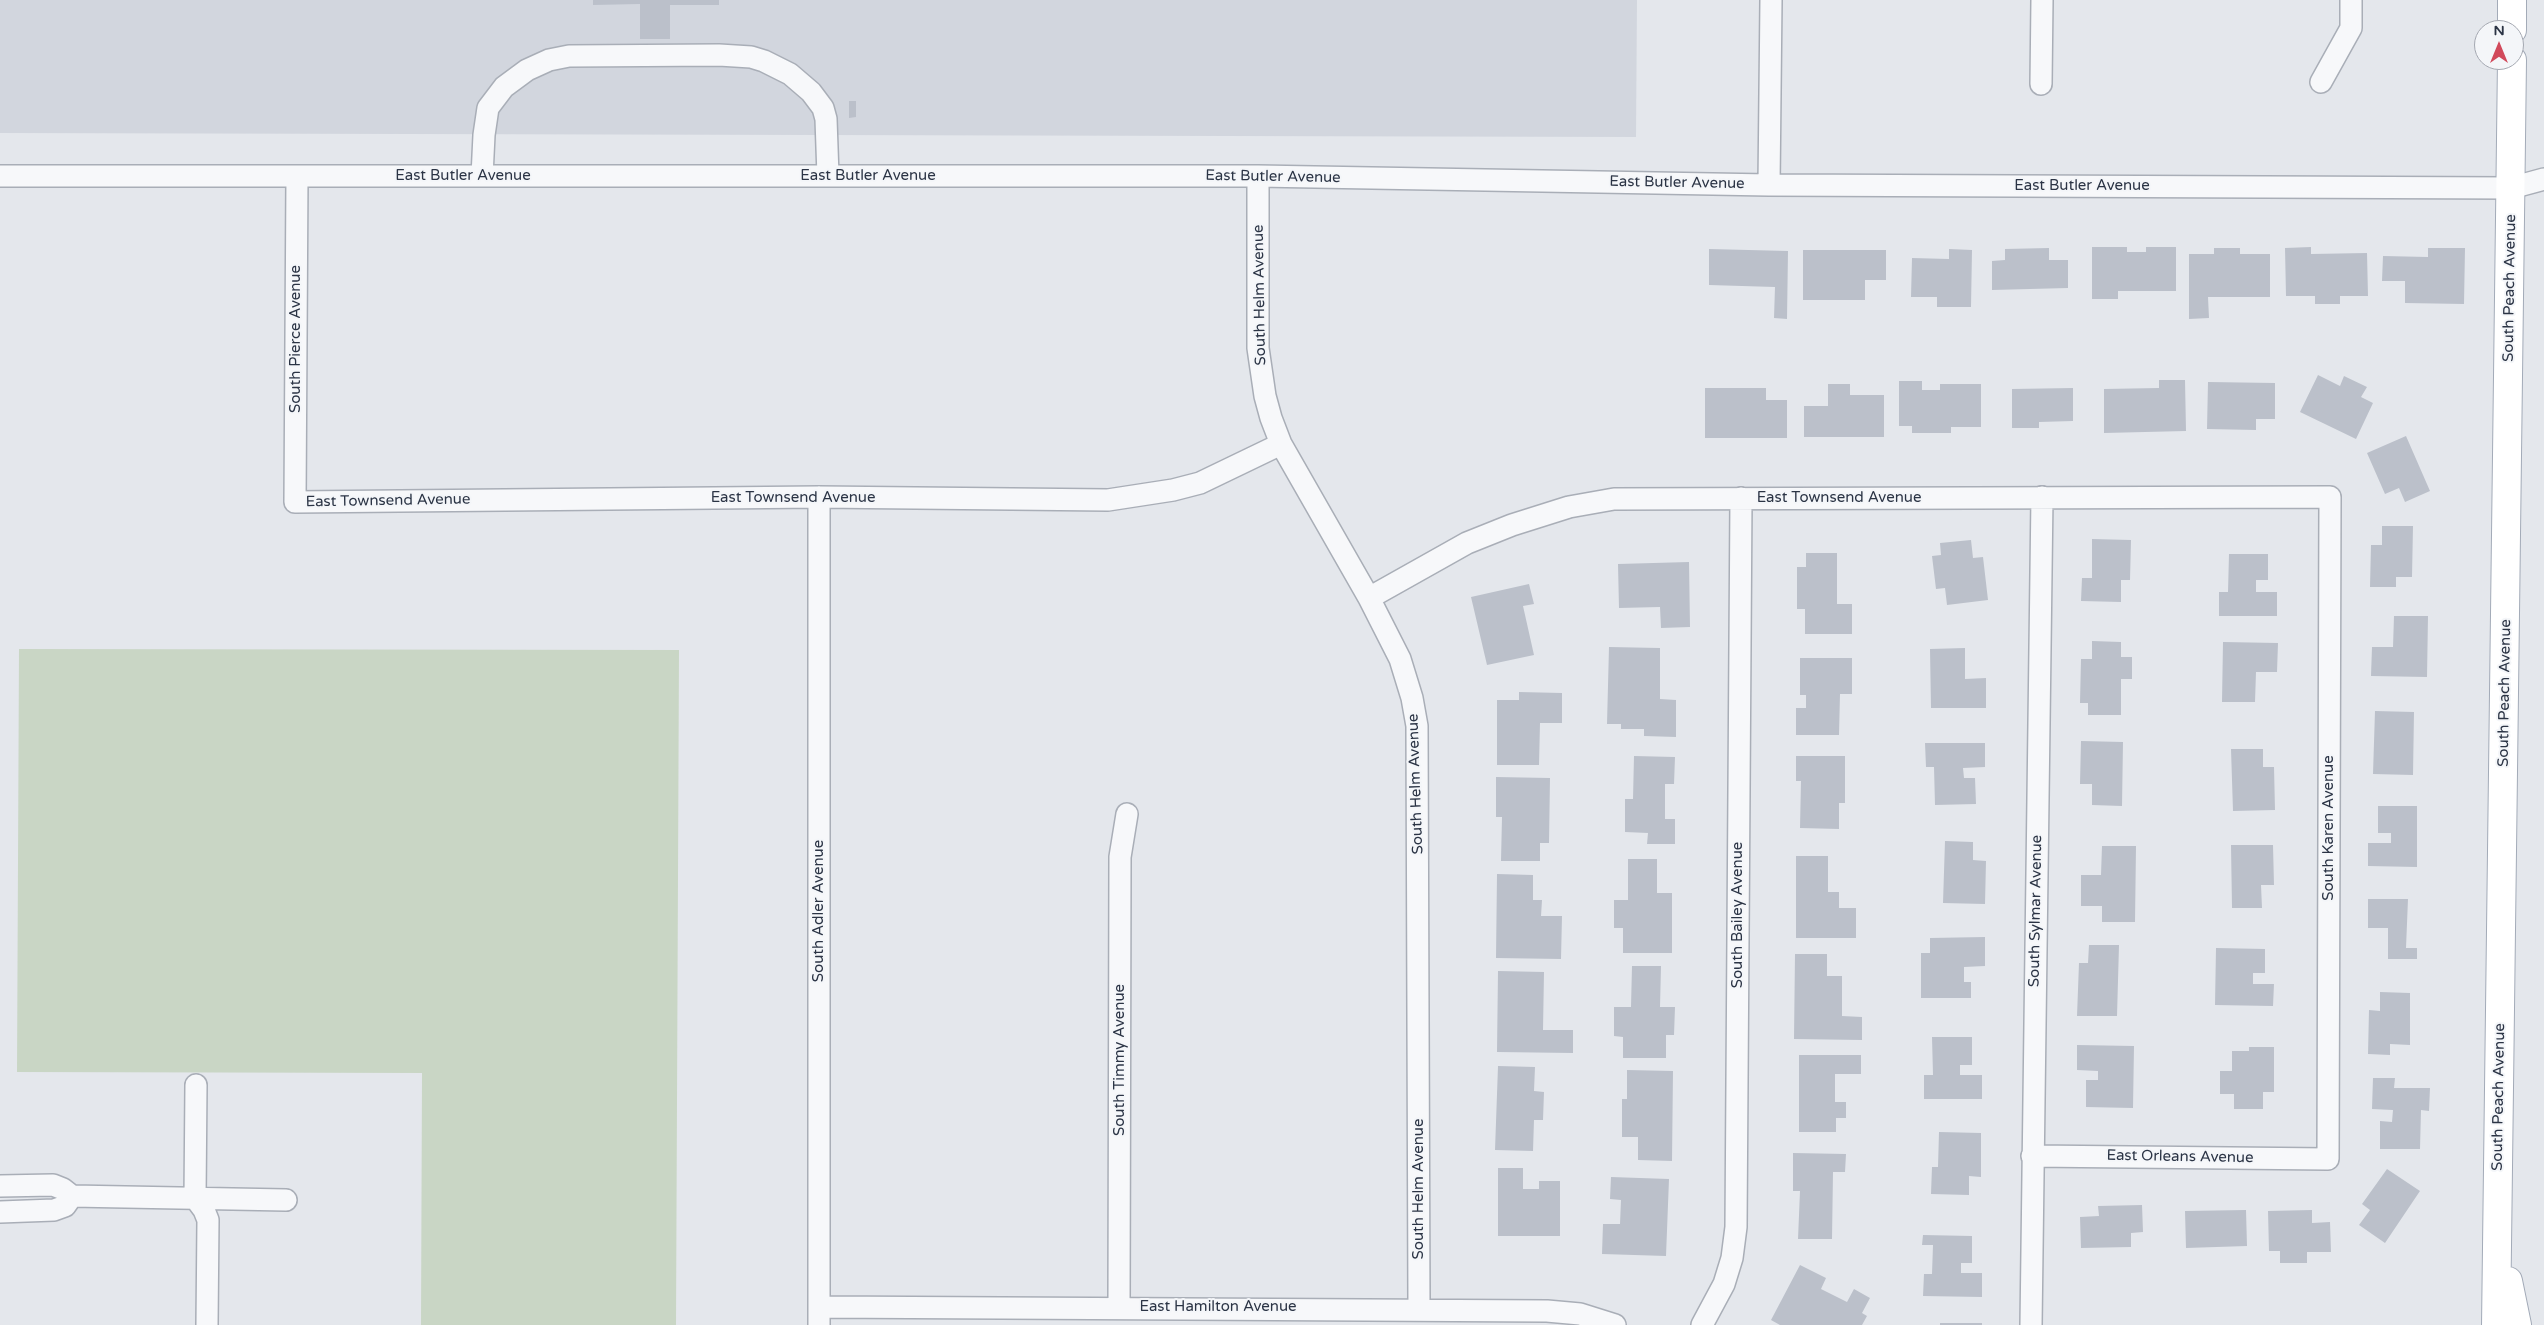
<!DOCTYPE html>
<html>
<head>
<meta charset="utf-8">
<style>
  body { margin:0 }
  #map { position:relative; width:2544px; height:1325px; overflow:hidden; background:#e4e7ec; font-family:"Varela Round",sans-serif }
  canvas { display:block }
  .north { position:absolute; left:2474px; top:20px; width:50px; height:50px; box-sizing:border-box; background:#f4f6f9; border:1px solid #a4a8b1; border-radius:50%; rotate:0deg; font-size:14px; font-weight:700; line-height:20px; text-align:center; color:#2b3445 }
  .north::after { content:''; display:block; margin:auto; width:18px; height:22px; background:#d1495b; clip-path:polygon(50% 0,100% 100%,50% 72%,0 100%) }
</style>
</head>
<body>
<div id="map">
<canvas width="2544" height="1325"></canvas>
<div class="north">N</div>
</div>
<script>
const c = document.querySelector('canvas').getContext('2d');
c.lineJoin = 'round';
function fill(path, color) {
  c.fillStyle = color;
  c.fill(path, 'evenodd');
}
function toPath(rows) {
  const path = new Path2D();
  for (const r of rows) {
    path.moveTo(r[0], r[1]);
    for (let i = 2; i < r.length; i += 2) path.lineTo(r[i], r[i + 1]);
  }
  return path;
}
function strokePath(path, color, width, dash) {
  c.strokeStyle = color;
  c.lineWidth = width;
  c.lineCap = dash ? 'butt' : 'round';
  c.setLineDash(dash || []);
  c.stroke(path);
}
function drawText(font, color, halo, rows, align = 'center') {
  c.font = font + ' "Varela Round",sans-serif';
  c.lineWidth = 4;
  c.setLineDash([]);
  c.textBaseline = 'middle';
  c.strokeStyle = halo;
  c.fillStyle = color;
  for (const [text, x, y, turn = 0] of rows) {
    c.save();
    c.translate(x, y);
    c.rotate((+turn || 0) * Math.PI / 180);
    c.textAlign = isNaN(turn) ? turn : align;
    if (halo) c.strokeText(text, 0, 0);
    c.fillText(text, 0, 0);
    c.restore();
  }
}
fill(toPath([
  [0,0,1637,0,1636,137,0,133]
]), '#d2d6de');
fill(toPath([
  [19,649,679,650,676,1325,421,1325,422,1073,17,1072]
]), '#c9d6c5');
fill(toPath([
  [593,0,719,0,719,5,670,5,670,39,640,39,640,4,593,5],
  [849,101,856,101,856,117,849,118],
  [2092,247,2127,247,2127,252,2146,252,2146,247,2176,247,2176,291,2118,291,2118,299,2092,299],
  [2311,247,2311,254,2367,253,2368,296,2340,296,2340,304,2315,304,2315,296,2286,296,2285,248],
  [2049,248,2049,260,2068,260,2068,288,1992,290,1992,261,2005,260,2005,249],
  [2214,248,2240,248,2240,254,2270,254,2270,297,2208,297,2209,318,2189,319,2189,254,2214,254],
  [2428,248,2465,248,2464,304,2405,303,2405,281,2382,281,2383,256,2428,257],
  [1709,249,1788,251,1787,319,1774,318,1775,287,1709,285],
  [1949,249,1972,250,1971,307,1937,307,1937,297,1911,297,1912,258,1949,259],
  [1803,250,1886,250,1886,280,1865,280,1865,300,1803,300],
  [2318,375,2340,386,2344,376,2367,387,2361,397,2373,403,2356,439,2300,412],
  [2159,380,2185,380,2186,431,2104,433,2104,389,2159,388],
  [1899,381,1922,381,1922,390,1940,390,1940,384,1981,384,1981,427,1951,427,1951,433,1912,433,1912,426,1899,426],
  [2208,382,2275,383,2275,419,2256,419,2256,430,2207,429],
  [1828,384,1850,384,1850,395,1884,395,1884,437,1804,437,1804,406,1828,406],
  [1705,388,1766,388,1766,400,1787,400,1787,438,1705,438],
  [2073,388,2073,421,2039,422,2039,428,2012,428,2012,389],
  [2406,436,2430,491,2405,502,2399,488,2385,494,2367,453],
  [2382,526,2413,526,2412,577,2396,577,2396,587,2370,587,2371,545,2382,545],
  [2092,539,2131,540,2130,580,2121,580,2121,602,2081,601,2082,578,2092,578],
  [1971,540,1973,558,1983,557,1988,600,1947,605,1945,588,1936,589,1932,556,1941,555,1940,543],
  [1806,553,1837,553,1837,604,1852,604,1852,634,1805,634,1805,609,1797,609,1797,567,1806,567],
  [2229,554,2268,554,2268,580,2256,580,2256,592,2277,592,2277,616,2219,616,2219,592,2228,592],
  [1689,562,1690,627,1661,628,1660,607,1619,608,1618,564],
  [1529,584,1534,604,1523,606,1534,655,1487,665,1471,597],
  [2394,616,2428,616,2427,677,2371,676,2372,647,2393,647],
  [2092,641,2121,642,2121,657,2132,657,2132,679,2121,679,2121,715,2088,715,2088,703,2080,703,2081,659,2092,659],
  [2223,642,2278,643,2277,672,2256,672,2255,702,2222,702],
  [1609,647,1660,648,1660,699,1676,700,1676,737,1644,736,1644,729,1621,729,1621,724,1607,724],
  [1965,648,1965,679,1986,678,1986,708,1931,708,1930,649],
  [1800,658,1852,658,1852,694,1840,694,1839,735,1796,735,1796,708,1806,708,1806,695,1800,695],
  [1519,692,1562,693,1562,723,1540,723,1539,765,1497,765,1497,700,1519,700],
  [2375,711,2414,712,2413,775,2373,774],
  [2081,741,2123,742,2122,806,2092,805,2092,784,2080,784],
  [1925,743,1985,743,1985,767,1963,768,1964,778,1975,778,1976,804,1935,805,1934,767,1926,767],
  [2231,749,2263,749,2263,767,2274,767,2275,810,2233,811],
  [1634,756,1675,757,1674,784,1665,784,1665,819,1675,819,1675,844,1647,844,1648,833,1625,832,1625,799,1633,799],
  [1796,756,1845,756,1845,803,1839,803,1839,829,1800,828,1801,781,1796,781],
  [1496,777,1550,778,1549,843,1540,843,1540,861,1501,861,1502,817,1496,817],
  [2378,806,2417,806,2417,867,2368,866,2368,843,2391,843,2391,833,2378,833],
  [1945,841,1973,842,1973,860,1986,861,1985,904,1943,903],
  [2231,845,2273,845,2274,885,2261,885,2262,908,2232,908],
  [2102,846,2136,846,2135,922,2102,922,2102,906,2081,906,2081,875,2101,875],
  [1796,856,1828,856,1828,892,1839,892,1839,908,1856,908,1856,938,1796,938],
  [1628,859,1657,859,1657,893,1672,893,1672,953,1623,953,1623,928,1614,928,1614,900,1628,900],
  [1497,874,1533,875,1533,900,1542,900,1541,916,1562,916,1561,959,1496,958],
  [2368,899,2408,899,2406,948,2417,948,2417,959,2388,959,2388,928,2368,928],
  [1985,937,1985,966,1964,967,1964,982,1971,982,1971,998,1921,998,1921,953,1930,953,1930,938],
  [2089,945,2119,945,2117,1016,2077,1016,2079,963,2088,963],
  [2216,948,2265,949,2265,973,2253,973,2253,984,2274,984,2273,1006,2215,1005],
  [1795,954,1827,954,1827,976,1842,976,1842,1016,1862,1017,1862,1040,1794,1039],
  [1632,966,1661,966,1660,1007,1675,1007,1674,1035,1666,1035,1666,1058,1623,1058,1623,1037,1614,1036,1614,1007,1631,1007],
  [1498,971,1544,972,1543,1030,1573,1030,1573,1053,1497,1052],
  [2380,992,2410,993,2410,1045,2390,1044,2390,1055,2368,1054,2369,1010,2380,1011],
  [1932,1037,1972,1037,1972,1065,1960,1065,1960,1075,1982,1075,1982,1099,1924,1099,1924,1075,1933,1075],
  [2077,1045,2134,1046,2133,1108,2086,1107,2086,1080,2098,1080,2098,1071,2077,1070],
  [2249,1047,2274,1047,2274,1092,2263,1092,2263,1109,2234,1109,2234,1094,2220,1094,2220,1071,2232,1071,2232,1051,2249,1051],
  [1799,1055,1861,1055,1861,1074,1835,1074,1835,1102,1846,1102,1846,1118,1836,1118,1836,1132,1799,1132],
  [1498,1066,1535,1067,1534,1091,1544,1092,1543,1120,1534,1120,1533,1151,1495,1150],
  [1627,1070,1673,1071,1672,1161,1638,1160,1638,1137,1622,1137,1622,1099,1627,1099],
  [2373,1078,2395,1078,2394,1088,2430,1088,2429,1111,2421,1110,2420,1149,2380,1149,2380,1121,2392,1122,2393,1110,2372,1109],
  [1939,1132,1981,1133,1981,1177,1969,1176,1969,1195,1931,1194,1932,1167,1938,1167],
  [1793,1153,1846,1154,1845,1172,1833,1172,1832,1239,1798,1239,1800,1191,1793,1191],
  [1498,1168,1523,1168,1523,1189,1539,1189,1539,1181,1560,1181,1560,1236,1498,1236],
  [2387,1169,2420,1191,2385,1243,2359,1225,2370,1210,2362,1204],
  [1611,1177,1669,1179,1666,1256,1602,1254,1603,1224,1620,1224,1621,1200,1610,1199],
  [2142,1205,2143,1232,2131,1233,2131,1247,2081,1248,2080,1217,2099,1216,2098,1206],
  [2246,1210,2247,1246,2186,1248,2185,1211],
  [2312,1210,2312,1223,2330,1222,2331,1252,2307,1252,2307,1263,2280,1263,2280,1251,2269,1251,2268,1211],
  [1923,1235,1972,1236,1972,1263,1961,1263,1961,1273,1982,1273,1982,1297,1923,1296,1924,1274,1932,1274,1933,1245,1922,1245],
  [1800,1265,1826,1278,1821,1289,1847,1302,1854,1289,1870,1298,1862,1313,1867,1316,1862,1325,1780,1325,1771,1320],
  [1940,1323,1982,1323,1982,1325,1940,1325]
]), '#bbc0ca');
const minor = toPath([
  [2321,82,2351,28,2351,0],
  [2041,84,2042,0],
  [0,176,1258,176,1769,185,2511,188,2544,179],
  [297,176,295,502,819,497,1108,500,1173,490,1200,483,1281,444],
  [482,176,484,135,488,108,504,87,527,70,549,60,569,56,719,55,751,57,764,61,790,74,811,92,823,108,826,119,828,176],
  [1258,176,1258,348,1265,396,1271,418,1281,444,1369,598,1400,659,1412,698,1417,726,1419,1308],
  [1769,185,1771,0],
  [819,497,819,1325],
  [1369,598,1467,543,1512,525,1569,507,1614,499,2330,497,2328,1159,2032,1156],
  [196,1085,195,1198,204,1210,208,1220,207,1325],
  [0,1186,53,1185,63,1189,72,1196,286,1200],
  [0,1212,54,1210,65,1206,72,1196],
  [820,1307,1547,1311,1580,1314,1615,1325],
  [1119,1307,1120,857,1127,814],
  [1702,1325,1724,1284,1732,1258,1736,1227,1741,498],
  [2031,1325,2042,497]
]);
const major = toPath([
  [2512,30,2512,0],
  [2508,1281,2517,1325],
  [2496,1325,2512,60]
]);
strokePath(minor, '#a9aeb7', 24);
strokePath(major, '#a3abb8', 30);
strokePath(minor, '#f7f8fa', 21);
strokePath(major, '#fff', 28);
drawText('15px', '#2b3445', '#f4f6f9', [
  ["East Butler Avenue",463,176],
  ["East Butler Avenue",868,176],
  ["East Butler Avenue",1273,177,1],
  ["East Butler Avenue",1677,183,1],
  ["East Butler Avenue",2082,186],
  ["South Peach Avenue",2510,288,-89],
  ["South Helm Avenue",1260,295,-91],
  ["South Pierce Avenue",296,339,-90],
  ["East Townsend Avenue",793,498],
  ["East Townsend Avenue",1839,498],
  ["East Townsend Avenue",388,501,-1],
  ["South Peach Avenue",2505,693,-89],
  ["South Helm Avenue",1416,784,-92],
  ["South Karen Avenue",2329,828,-90],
  ["South Adler Avenue",819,911,-90],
  ["South Sylmar Avenue",2036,911,-89],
  ["South Bailey Avenue",1738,915,-90],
  ["South Timmy Avenue",1120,1060,-90],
  ["South Peach Avenue",2499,1097,-89],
  ["East Orleans Avenue",2180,1157,1],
  ["South Helm Avenue",1419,1189,-90],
  ["East Hamilton Avenue",1218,1307]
]);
</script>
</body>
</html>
